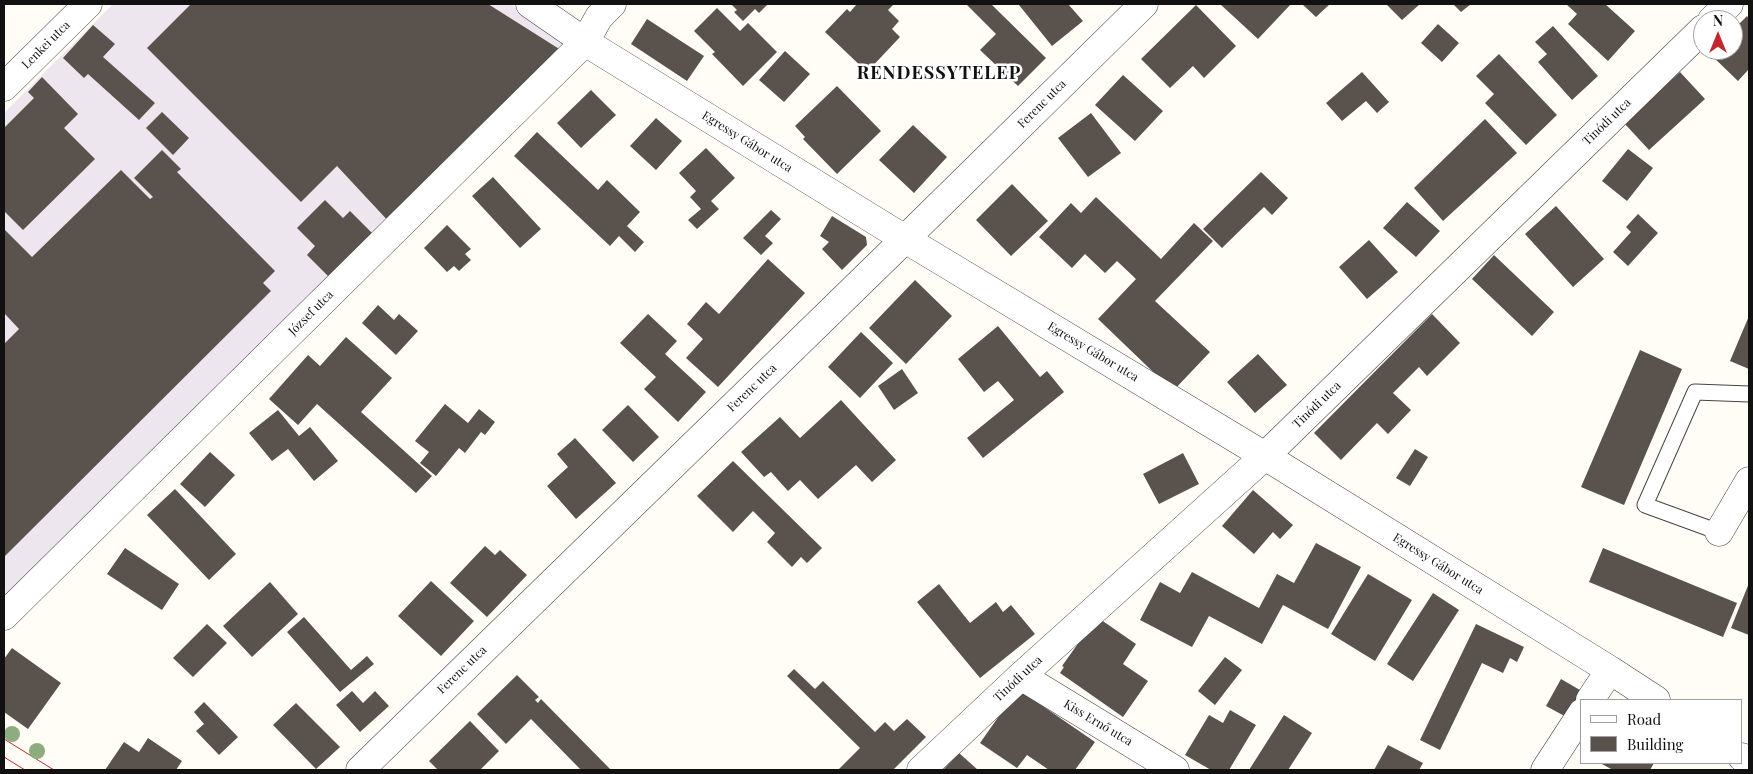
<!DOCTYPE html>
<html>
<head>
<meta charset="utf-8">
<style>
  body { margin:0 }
  #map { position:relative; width:1753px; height:774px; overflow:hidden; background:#fffdf5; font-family:"Playfair Display",serif }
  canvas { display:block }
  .frame { position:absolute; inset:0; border:5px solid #111; pointer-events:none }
  .legend { position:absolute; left:1580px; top:699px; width:162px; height:65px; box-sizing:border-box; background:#fff; border:1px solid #a0a0a0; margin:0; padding:6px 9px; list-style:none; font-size:15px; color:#111 }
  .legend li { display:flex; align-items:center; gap:10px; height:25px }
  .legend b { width:25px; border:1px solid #a0a0a0 }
  .north { position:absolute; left:1693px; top:10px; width:50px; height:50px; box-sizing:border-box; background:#fff; border:1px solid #a0a0a0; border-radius:50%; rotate:0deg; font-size:14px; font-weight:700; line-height:20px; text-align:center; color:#111 }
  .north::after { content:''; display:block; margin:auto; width:18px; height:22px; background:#c4262e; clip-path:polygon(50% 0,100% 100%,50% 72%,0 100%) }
</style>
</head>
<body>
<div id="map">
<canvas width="1753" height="774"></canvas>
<div class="frame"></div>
<ul class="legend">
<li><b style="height:6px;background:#fff"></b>Road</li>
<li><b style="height:14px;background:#5a524d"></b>Building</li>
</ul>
<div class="north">N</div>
</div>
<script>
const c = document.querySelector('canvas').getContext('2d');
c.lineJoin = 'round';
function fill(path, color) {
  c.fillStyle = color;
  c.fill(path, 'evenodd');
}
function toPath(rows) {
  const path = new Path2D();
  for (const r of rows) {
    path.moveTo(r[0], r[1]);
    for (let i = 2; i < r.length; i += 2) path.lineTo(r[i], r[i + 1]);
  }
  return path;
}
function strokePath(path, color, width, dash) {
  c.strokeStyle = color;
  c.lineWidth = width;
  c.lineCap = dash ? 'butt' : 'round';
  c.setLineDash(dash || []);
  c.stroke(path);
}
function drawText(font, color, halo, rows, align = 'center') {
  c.font = font + ' "Playfair Display",serif';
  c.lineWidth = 5;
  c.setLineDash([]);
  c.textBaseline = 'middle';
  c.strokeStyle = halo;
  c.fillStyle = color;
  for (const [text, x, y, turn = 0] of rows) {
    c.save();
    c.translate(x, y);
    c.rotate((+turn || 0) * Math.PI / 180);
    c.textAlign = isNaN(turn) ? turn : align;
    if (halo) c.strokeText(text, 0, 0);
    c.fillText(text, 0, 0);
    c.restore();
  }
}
fill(toPath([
  [113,4,511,4,566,45,4,600,4,113]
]), '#eee6ef');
fill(toPath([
  [191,4,488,4,564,52,391,224,337,166,301,202,147,48],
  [731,4,768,4,759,13,755,9,743,21,734,12,737,10],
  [857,4,894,4,888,10,899,21,892,29,900,37,867,72,825,32,847,9,850,12],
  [968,4,991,4,1046,58,1018,86,980,50,996,34,967,5],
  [1021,4,1068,4,1083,21,1052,46,1019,5],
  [1220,4,1291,4,1258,39],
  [1302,4,1330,4,1316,17],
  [1386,4,1420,4,1402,20],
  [1453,4,1471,4,1461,12],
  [1566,4,1605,4,1635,31,1608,61,1568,24,1577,14],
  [1196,5,1236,46,1204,78,1193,66,1170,88,1141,59],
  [717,8,740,31,748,23,777,52,743,86,712,54,715,52,694,31],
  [1747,16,1749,19,1749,69,1738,81,1710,54,1714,50,1733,50,1733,30],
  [647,19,704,56,687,81,631,44],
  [1438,24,1459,43,1442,62,1421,43],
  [93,25,115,44,103,57,155,103,139,120,88,74,84,78,63,58],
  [1553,26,1598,76,1572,100,1538,62,1547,54,1535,42],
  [785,51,810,74,784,102,759,80],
  [1499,54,1557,115,1526,145,1485,103,1494,94,1476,76],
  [1362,72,1389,102,1377,113,1366,101,1342,121,1326,103],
  [1680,72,1705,99,1649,150,1624,123],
  [1123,75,1163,111,1135,141,1095,105],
  [42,77,78,114,64,128,95,159,23,230,4,211,4,128,34,98,28,92],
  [837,86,881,131,837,174,803,139,805,137,795,126],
  [591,90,616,115,581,148,557,123],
  [162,112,189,138,173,155,146,128],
  [1091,113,1121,153,1088,177,1058,138],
  [656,118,682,141,656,170,630,146],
  [1485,119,1517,153,1443,221,1414,188],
  [913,125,947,157,914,193,879,160],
  [537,132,598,190,607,180,640,212,627,226,644,242,635,252,619,236,610,246,514,156],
  [706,148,735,178,711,201,719,209,697,229,688,220,701,209,690,197,696,191,679,173],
  [1628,149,1653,168,1627,201,1602,181],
  [162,150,181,169,177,172,275,271,263,283,271,291,4,557,4,344,19,329,4,313,4,229,32,257,121,170,150,199,153,197,134,178],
  [1261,172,1288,198,1272,215,1264,207,1222,248,1203,229],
  [493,177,541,229,520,248,472,196],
  [1012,184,1048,221,1011,256,976,220],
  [1096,197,1161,259,1194,223,1213,241,1155,301,1210,352,1173,391,1098,319,1136,279,1117,261,1105,273,1085,254,1072,268,1039,237,1071,203,1081,213],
  [325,200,343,218,350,211,376,237,332,280,307,255,315,246,297,228],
  [1407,202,1440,231,1416,257,1383,228],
  [1556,206,1604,259,1573,287,1525,234],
  [771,210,781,219,765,236,773,243,761,255,743,238],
  [1638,214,1658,233,1628,266,1613,252,1631,232,1626,227],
  [832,216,866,237,867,245,842,270,822,249,829,242,820,236],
  [447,225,471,249,465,254,471,260,459,271,454,266,447,272,424,248],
  [1369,240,1398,272,1367,299,1339,267],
  [1494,255,1554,312,1532,336,1472,279],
  [768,259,805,293,718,387,686,358,703,339,687,324,706,302,719,314],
  [915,280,952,316,906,364,869,328],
  [378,305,394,320,399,314,418,331,396,355,362,323],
  [648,314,677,341,665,354,706,392,678,422,644,389,656,377,620,343],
  [1432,314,1460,343,1427,376,1419,367,1393,393,1411,410,1388,434,1377,423,1341,460,1314,433],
  [1749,316,1749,369,1730,361],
  [998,326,1040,377,1047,371,1064,392,983,458,967,438,1014,400,998,381,984,392,958,359],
  [861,332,893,363,860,398,828,367],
  [346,337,392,378,361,412,432,476,416,493,317,404,298,425,269,399,308,355,320,366],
  [1640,350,1682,369,1624,505,1581,487],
  [1258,354,1287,385,1255,413,1227,382],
  [902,369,918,393,894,410,878,386],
  [841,400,896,460,872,482,856,465,818,499,800,480,788,491,771,472,764,477,741,452,780,417,800,438],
  [445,404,468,423,479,409,495,422,485,435,481,432,465,453,459,448,436,476,420,463,429,452,415,441],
  [628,405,659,437,633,462,602,430],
  [278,410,299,436,310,427,338,461,314,481,288,449,272,461,249,433],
  [575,438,616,483,576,519,547,486,568,467,557,454],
  [1415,449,1428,457,1410,486,1396,478],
  [210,452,235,475,205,507,180,484],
  [1183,453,1199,484,1159,504,1143,474],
  [733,461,822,548,807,563,801,557,792,567,767,542,775,533,753,511,733,532,697,496],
  [175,489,236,554,209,580,147,515],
  [1253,490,1293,525,1280,539,1273,532,1254,554,1222,526],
  [1316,543,1361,567,1328,629,1283,605,1262,644,1209,616,1192,647,1140,620,1160,582,1180,593,1192,572,1259,608,1277,574,1294,583],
  [485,546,495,555,500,550,527,575,487,617,450,583],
  [125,548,179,584,162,610,107,574],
  [1603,548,1737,603,1723,637,1589,582],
  [1368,574,1412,600,1375,661,1331,634],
  [431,581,474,621,441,656,398,616],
  [270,582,298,614,252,657,223,626],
  [1749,583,1749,635,1731,628],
  [939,584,970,623,996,602,1003,612,1011,605,1035,634,980,678,917,602],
  [1433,593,1459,610,1413,681,1387,664],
  [304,617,351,670,367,656,374,664,340,692,287,632],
  [1097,617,1136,644,1123,664,1148,681,1123,717,1060,673,1064,667,1062,666],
  [207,624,227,643,193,677,173,658],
  [1476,624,1524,647,1517,662,1510,658,1503,673,1482,663,1440,750,1420,740],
  [12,648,61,683,28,729,4,712,4,659],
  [1225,657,1242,670,1215,705,1198,691],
  [794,669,815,689,823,681,875,732,885,722,894,731,907,719,926,737,893,770,838,770,860,748,787,676],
  [517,675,539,697,535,700,538,703,541,699,611,770,581,770,531,719,506,744,477,714],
  [1561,679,1585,693,1570,719,1546,706],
  [1018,689,1095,742,1075,770,1049,770,1027,755,1017,768,980,743],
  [352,691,363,703,375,691,389,706,360,732,336,705],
  [204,702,238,737,219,755,196,731,204,724,194,712],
  [296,703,340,747,316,769,273,725],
  [1230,710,1256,725,1229,770,1211,770,1185,755,1209,715,1223,723],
  [1284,715,1312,733,1288,770,1249,770],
  [470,721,499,751,480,770,438,770,429,761],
  [148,738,182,761,176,770,105,770,124,742,139,752],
  [1388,745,1423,763,1419,770,1374,770],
  [959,753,978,770,943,770],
  [1600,763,1654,763,1650,770,1613,770]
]), '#5a524d');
const service = toPath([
  [1719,532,1645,505,1695,392,1749,394]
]);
const minor = toPath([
  [530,4,585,42,905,239,1265,456,1610,670,1656,700],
  [1712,20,1729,4],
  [4,87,88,4],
  [1719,532,1749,481],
  [4,616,585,42,599,17,612,4],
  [1021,676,1175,770],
  [1590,700,1610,670],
  [1742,757,1749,762],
  [360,770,905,239,1144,4],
  [921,770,1021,676,1265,456,1703,29],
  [1545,770,1582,713]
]);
strokePath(service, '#444', 17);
strokePath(minor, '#444', 29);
strokePath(service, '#fff', 15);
strokePath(minor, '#fff', 28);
strokePath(toPath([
  [4,739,54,770],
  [4,757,25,770]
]), '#c4262e', 1);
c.fillStyle = '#8dad7f';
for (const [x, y] of [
  [12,734],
  [37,751]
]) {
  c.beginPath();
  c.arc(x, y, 8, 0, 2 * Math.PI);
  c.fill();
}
drawText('12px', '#111', '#fff', [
  ["Lenkei utca",46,45,-45],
  ["Ferenc utca",1042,104,-45],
  ["Tinódi utca",1607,122,-44],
  ["Egressy Gábor utca",747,142,32],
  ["József utca",311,313,-45],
  ["Egressy Gábor utca",1093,352,31],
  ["Ferenc utca",752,388,-44],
  ["Tinódi utca",1317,405,-44],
  ["Egressy Gábor utca",1438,564,32],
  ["Ferenc utca",462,670,-44],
  ["Tinódi utca",1018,679,-43],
  ["Kiss Ernő utca",1098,723,31]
]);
c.letterSpacing = '1px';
drawText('bold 18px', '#111', '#fff', [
  ["RENDESSYTELEP",939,73]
]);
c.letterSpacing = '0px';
</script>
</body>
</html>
